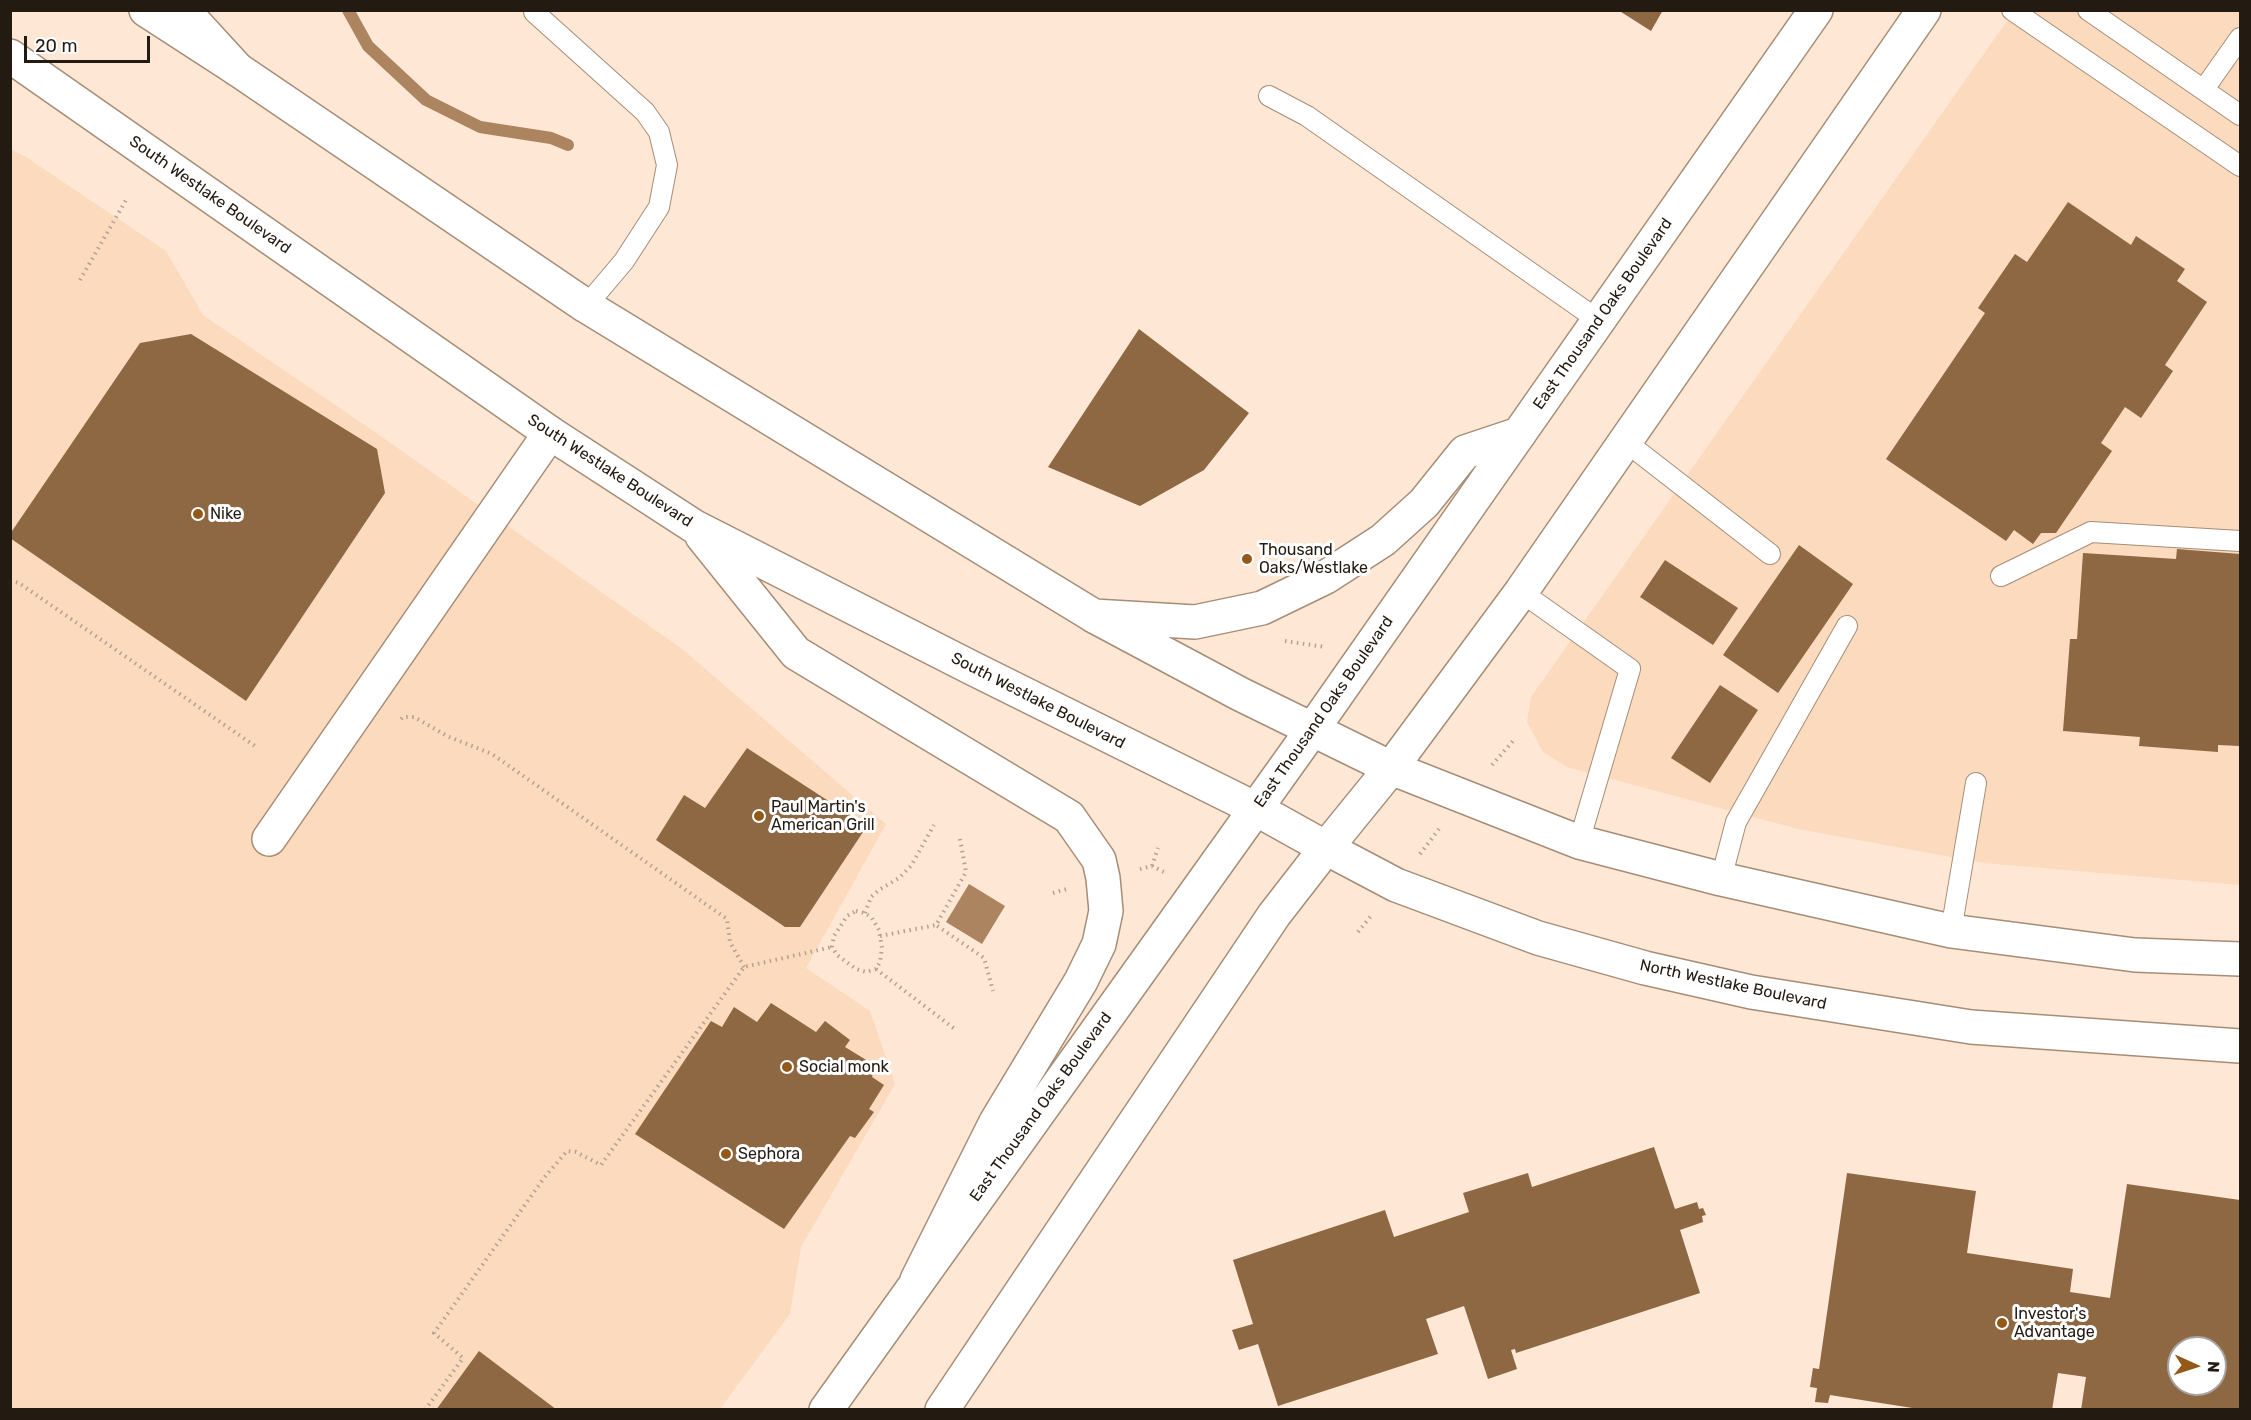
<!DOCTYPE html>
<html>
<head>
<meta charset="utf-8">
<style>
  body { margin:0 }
  #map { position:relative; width:2251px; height:1420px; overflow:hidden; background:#fee7d4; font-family:Rubik,sans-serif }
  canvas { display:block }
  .frame { position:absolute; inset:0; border:12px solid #231a11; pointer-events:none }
  .north { position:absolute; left:2167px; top:1336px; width:60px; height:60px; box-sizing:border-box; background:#fff; border:2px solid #a7a3a0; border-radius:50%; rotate:93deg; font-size:16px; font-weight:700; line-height:24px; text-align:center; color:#231a11 }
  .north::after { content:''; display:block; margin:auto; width:21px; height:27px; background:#945918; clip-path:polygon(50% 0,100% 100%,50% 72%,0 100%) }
  .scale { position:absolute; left:24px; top:36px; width:126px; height:27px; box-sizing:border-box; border:3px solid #231a11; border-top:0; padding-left:8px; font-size:18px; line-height:21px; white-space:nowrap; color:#231a11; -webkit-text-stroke:4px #fff; paint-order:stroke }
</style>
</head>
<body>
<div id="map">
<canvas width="2251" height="1420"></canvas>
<div class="frame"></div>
<div class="north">N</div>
<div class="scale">20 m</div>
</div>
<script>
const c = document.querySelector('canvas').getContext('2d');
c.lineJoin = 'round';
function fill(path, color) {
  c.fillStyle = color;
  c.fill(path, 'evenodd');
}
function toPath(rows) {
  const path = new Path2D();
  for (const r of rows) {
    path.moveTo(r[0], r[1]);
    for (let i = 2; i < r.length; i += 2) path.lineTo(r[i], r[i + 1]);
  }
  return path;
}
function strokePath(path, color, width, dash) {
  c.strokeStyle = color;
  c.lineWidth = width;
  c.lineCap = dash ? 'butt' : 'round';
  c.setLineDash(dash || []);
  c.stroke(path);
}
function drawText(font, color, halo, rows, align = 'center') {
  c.font = font + ' Rubik,sans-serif';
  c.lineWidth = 6;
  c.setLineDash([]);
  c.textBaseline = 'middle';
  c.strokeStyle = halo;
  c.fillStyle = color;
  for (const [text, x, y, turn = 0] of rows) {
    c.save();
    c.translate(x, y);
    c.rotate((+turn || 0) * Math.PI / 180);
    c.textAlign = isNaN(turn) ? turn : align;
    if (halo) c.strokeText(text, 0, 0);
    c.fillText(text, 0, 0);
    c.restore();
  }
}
fill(toPath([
  [2014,11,2240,11,2240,885,1984,863,1798,829,1567,767,1543,752,1527,722,1531,697],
  [10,149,26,157,166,251,203,315,385,439,682,649,886,824,806,968,870,1011,895,1084,801,1247,790,1314,720,1409,11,1409]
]), '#fcdabd');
fill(toPath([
  [969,884,1005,906,982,944,946,922]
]), '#ac845f');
strokePath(toPath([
  [348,10,368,46,426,100,480,127,551,138,568,145]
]), '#ac845f', 12);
fill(toPath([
  [1618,10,1663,10,1651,31],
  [2068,202,2131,245,2136,236,2185,269,2177,281,2207,302,2165,365,2173,371,2141,418,2125,407,2101,443,2112,451,2056,533,2041,533,2033,544,2014,530,2006,541,1886,459,1985,313,1978,308,2015,254,2027,262],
  [1139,329,1249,413,1204,470,1140,506,1048,467],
  [191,334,377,449,385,493,246,701,10,538,10,534,140,343],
  [1799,545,1853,584,1778,693,1723,655],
  [2177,549,2240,554,2240,746,2218,745,2218,752,2139,746,2140,737,2063,731,2070,639,2077,639,2083,553,2176,559],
  [1665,560,1738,608,1713,645,1640,597],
  [1720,685,1758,710,1710,783,1671,758],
  [747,748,867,826,800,927,785,927,656,840,684,795,705,808],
  [771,1003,816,1032,825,1021,850,1040,845,1047,876,1066,872,1077,884,1085,869,1109,874,1112,855,1138,850,1136,784,1229,635,1134,711,1021,722,1027,734,1007,757,1022],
  [1654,1147,1675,1209,1697,1202,1699,1209,1703,1208,1706,1215,1702,1216,1703,1222,1680,1230,1700,1293,1516,1353,1515,1349,1511,1350,1517,1369,1488,1379,1464,1306,1426,1319,1438,1354,1278,1406,1258,1344,1239,1350,1232,1330,1253,1324,1233,1260,1385,1210,1394,1237,1469,1212,1463,1193,1528,1173,1532,1187],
  [1847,1173,1976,1191,1967,1253,2073,1269,2070,1292,2110,1298,2127,1184,2240,1200,2240,1410,2081,1410,2086,1377,2058,1373,2052,1410,1925,1410,1830,1395,1828,1403,1815,1402,1817,1388,1810,1387,1813,1368,1819,1369],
  [2179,1348,2215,1348,2215,1384,2179,1384],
  [479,1351,557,1410,436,1410]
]), '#8e6743');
const lane = toPath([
  [2012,10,2240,166],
  [2088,10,2240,115],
  [534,12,645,112,659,132,667,165,659,207,624,261,586,306],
  [2204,89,2240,38],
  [1269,96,1307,116,1598,320],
  [1626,442,1770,554],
  [2001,576,2091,532,2240,541],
  [1521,592,1630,669,1579,842],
  [1721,879,1736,822,1847,626],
  [1951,931,1976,783]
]);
const street = toPath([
  [269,839,550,433]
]);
const secondary = toPath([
  [1094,616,1240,694,1391,768,1579,842,1721,879,1951,931,2135,955,2240,959],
  [826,1410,1312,730,1519,434],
  [942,1410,1274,915,1326,848,1396,885,1538,938,1645,968,1751,992,1971,1027,2240,1046]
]);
const primary = toPath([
  [146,10,237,69,586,306,1094,616,1195,622,1262,608,1326,577,1383,540,1424,503,1465,452,1519,434,1816,10],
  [10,56,550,433,695,527,972,668,1256,809,1326,848,1391,768,1521,592,1924,10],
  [702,536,796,653,1069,817,1099,860,1103,878,1106,911,1099,944,1081,981,996,1122,917,1280]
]);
const highway = toPath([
  [183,10,237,69]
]);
strokePath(lane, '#a68d77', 22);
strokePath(street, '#a68d77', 36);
strokePath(secondary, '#a68d77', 36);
strokePath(primary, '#a68d77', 36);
strokePath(highway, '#a68d77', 36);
strokePath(toPath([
  [80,280,126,200],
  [10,581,19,583,255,746],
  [1285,641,1325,647],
  [401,719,403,717,414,717,447,736,492,754,727,919,730,942,744,967],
  [1492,765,1514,740],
  [960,839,966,872,936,925,984,958,993,991],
  [1420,854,1439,829],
  [1152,866,1158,848],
  [1140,869,1152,866,1164,872],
  [1053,893,1067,889],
  [856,911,865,913,872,918,879,930,882,948,880,962,876,969,866,972,856,969,837,955,832,947,834,936,847,916,856,911],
  [865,913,871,897,879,890,899,878,911,866,934,825],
  [1358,932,1371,916],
  [880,936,936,925],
  [876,969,956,1030],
  [425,1410,463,1358,434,1333,544,1178,567,1151,576,1152,601,1165,744,967,832,947]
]), '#b3a192', 4, [1.5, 4.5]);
strokePath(lane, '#fff', 20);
strokePath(street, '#fff', 33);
strokePath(secondary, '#fff', 33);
strokePath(primary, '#fff', 33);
strokePath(highway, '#fff', 33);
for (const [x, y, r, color] of [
  [198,514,6,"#945918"],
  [1247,559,6,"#945918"],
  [759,816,6,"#945918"],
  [787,1067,6,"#945918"],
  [726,1154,6,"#945918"],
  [2002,1323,6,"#945918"]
]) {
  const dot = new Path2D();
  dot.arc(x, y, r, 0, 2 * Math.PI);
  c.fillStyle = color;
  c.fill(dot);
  strokePath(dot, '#fff', 2);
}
drawText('16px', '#231a11', '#fff', [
  ["South Westlake Boulevard",210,195,35],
  ["East Thousand Oaks Boulevard",1603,314,-55],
  ["South Westlake Boulevard",610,471,33],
  ["South Westlake Boulevard",1038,701,27],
  ["East Thousand Oaks Boulevard",1324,712,-55],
  ["North Westlake Boulevard",1733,985,12],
  ["East Thousand Oaks Boulevard",1041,1107,-54]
]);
drawText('16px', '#231a11', '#fff', [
  ["Nike",210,514],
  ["Thousand",1259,550],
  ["Oaks/Westlake",1259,568],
  ["Paul Martin's",771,807],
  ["American Grill",771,825],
  ["Social monk",799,1067],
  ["Sephora",738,1154],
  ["Investor's",2014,1314],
  ["Advantage",2014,1332]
], 'left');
</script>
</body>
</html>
